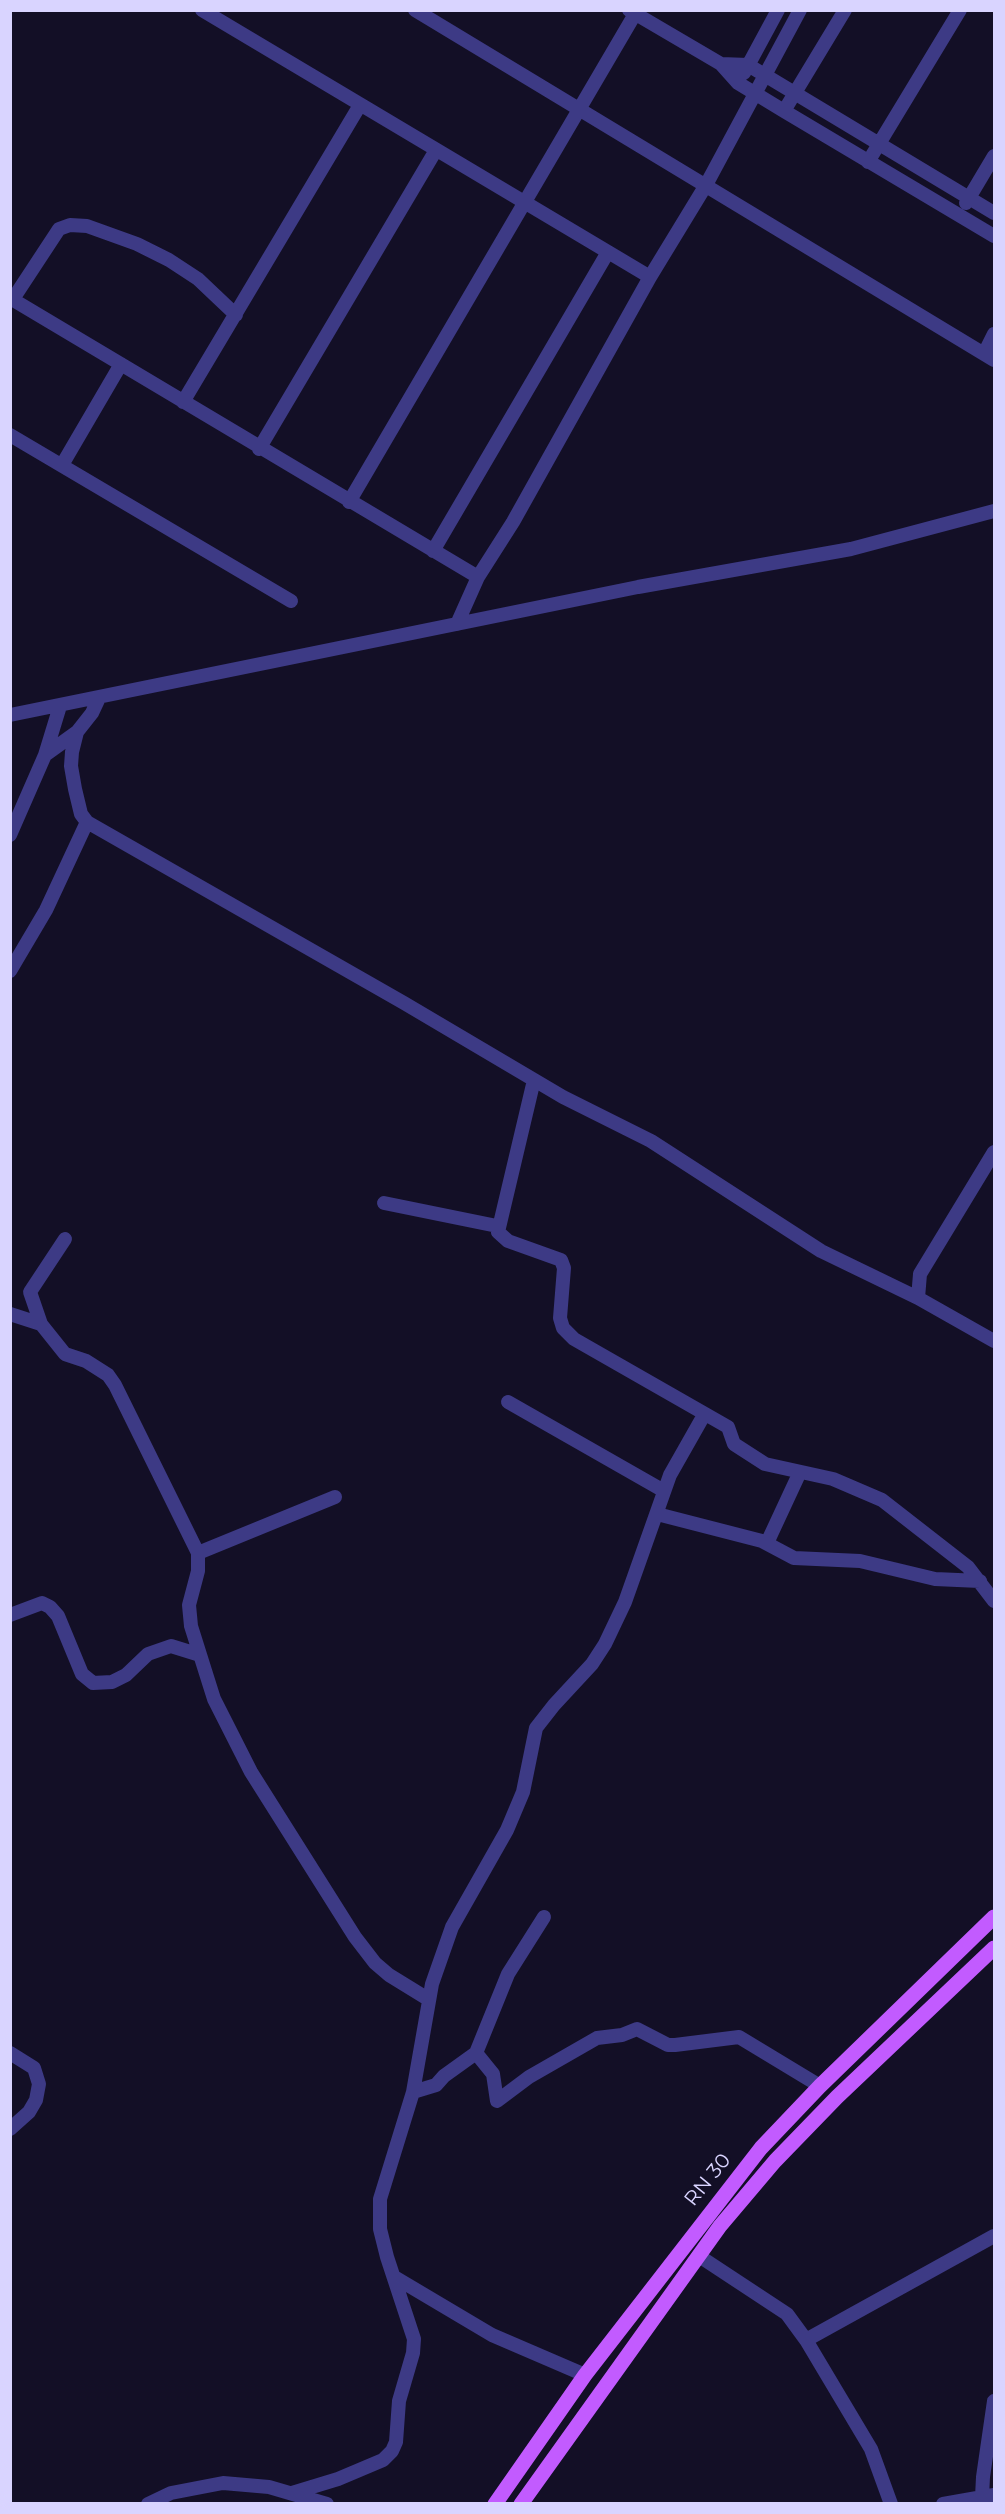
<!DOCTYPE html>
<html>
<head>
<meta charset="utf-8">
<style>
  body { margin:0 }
  #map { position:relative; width:1005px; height:2514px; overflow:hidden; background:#130f26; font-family:Montserrat,sans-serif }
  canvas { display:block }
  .frame { position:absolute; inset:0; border:12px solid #d9d4ff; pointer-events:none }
</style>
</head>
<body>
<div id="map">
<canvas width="1005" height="2514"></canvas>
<div class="frame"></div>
</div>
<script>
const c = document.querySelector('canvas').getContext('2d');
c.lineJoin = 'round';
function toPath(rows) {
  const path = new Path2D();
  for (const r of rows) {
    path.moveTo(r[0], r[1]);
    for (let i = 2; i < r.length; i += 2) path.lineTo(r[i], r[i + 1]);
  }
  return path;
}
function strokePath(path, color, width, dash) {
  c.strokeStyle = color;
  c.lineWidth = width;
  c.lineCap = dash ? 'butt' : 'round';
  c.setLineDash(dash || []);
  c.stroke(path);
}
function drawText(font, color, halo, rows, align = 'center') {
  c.font = font + ' Montserrat,sans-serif';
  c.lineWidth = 4.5;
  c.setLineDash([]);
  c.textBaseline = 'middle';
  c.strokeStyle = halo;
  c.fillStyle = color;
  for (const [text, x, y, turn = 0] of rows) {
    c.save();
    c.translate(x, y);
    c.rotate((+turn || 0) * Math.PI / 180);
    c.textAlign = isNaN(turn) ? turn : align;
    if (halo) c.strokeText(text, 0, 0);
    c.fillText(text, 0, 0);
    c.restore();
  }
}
strokePath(toPath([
  [202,10,650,277],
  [415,10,994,360],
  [629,10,721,64,738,83,784,111,994,236],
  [721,64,748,65,994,213],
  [744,73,778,10],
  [784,111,845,10],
  [868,162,960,10],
  [966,203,994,156],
  [10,298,478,577],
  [13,299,59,229,70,225,87,226,137,244,169,260,198,279,236,315],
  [984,354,994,334],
  [183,402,360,105],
  [10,435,291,601],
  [259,449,436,150],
  [62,465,121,364],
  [349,502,635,14],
  [433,551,608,252],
  [457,624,478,577,513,522,650,277,706,185,800,10],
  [99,698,92,713,77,732,72,752,71,766,75,789,81,814,87,822,404,1003,563,1097,651,1141,821,1251,918,1298,994,1341],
  [10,715,638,587,851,549,994,511],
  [45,755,77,732],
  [10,835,45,755,60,706],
  [10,971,46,910,87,822],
  [534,1080,498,1232,508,1241,561,1260,564,1268,560,1318,563,1328,574,1339,728,1427,734,1444,765,1464,833,1479,882,1500,968,1567,994,1601],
  [384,1203,497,1226],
  [918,1298,920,1274,994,1152],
  [10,1314,41,1324,65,1354,86,1361,108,1375,115,1385,198,1553,198,1571,189,1605,191,1626,214,1699,251,1772,355,1937,375,1963,389,1975,428,1999],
  [41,1324,30,1292,65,1239],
  [508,1402,664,1491],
  [657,1514,762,1541,794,1558,860,1561,935,1579,980,1581],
  [767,1543,800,1472],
  [198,1553,335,1497],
  [10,1615,42,1603,50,1607,58,1616,82,1674,93,1683,112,1682,126,1675,148,1654,171,1646,200,1655],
  [10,2053,34,2068,39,2084,36,2100,29,2112,10,2129],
  [476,2053,493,2074,497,2101,529,2077,597,2038,622,2035,637,2029,668,2045,675,2045,739,2037,820,2086],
  [413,2092,436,2085,444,2076,476,2053,508,1974,544,1917],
  [699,2256,787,2314,806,2340,871,2449,891,2504],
  [396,2278,492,2335,585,2375],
  [806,2340,994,2236],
  [292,2493,338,2479,383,2460,392,2451,396,2442,399,2401,413,2353,414,2339,387,2257,380,2229,380,2199,413,2092,432,1984,452,1927,507,1830,523,1792,536,1728,554,1705,592,1664,605,1644,625,1602,670,1475,704,1415],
  [982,2497,983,2477,994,2401],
  [148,2504,171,2493,223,2483,269,2487,327,2504],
  [943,2504,994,2495]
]), '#3d3a85', 14);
strokePath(toPath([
  [495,2504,585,2375,761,2148,820,2086,994,1917],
  [521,2504,720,2226,775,2161,837,2097,994,1948]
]), '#c25bff', 15);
drawText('20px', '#d9d4ff', '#130f26', [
  ["RN 30",708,2180,-51]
]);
</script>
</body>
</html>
